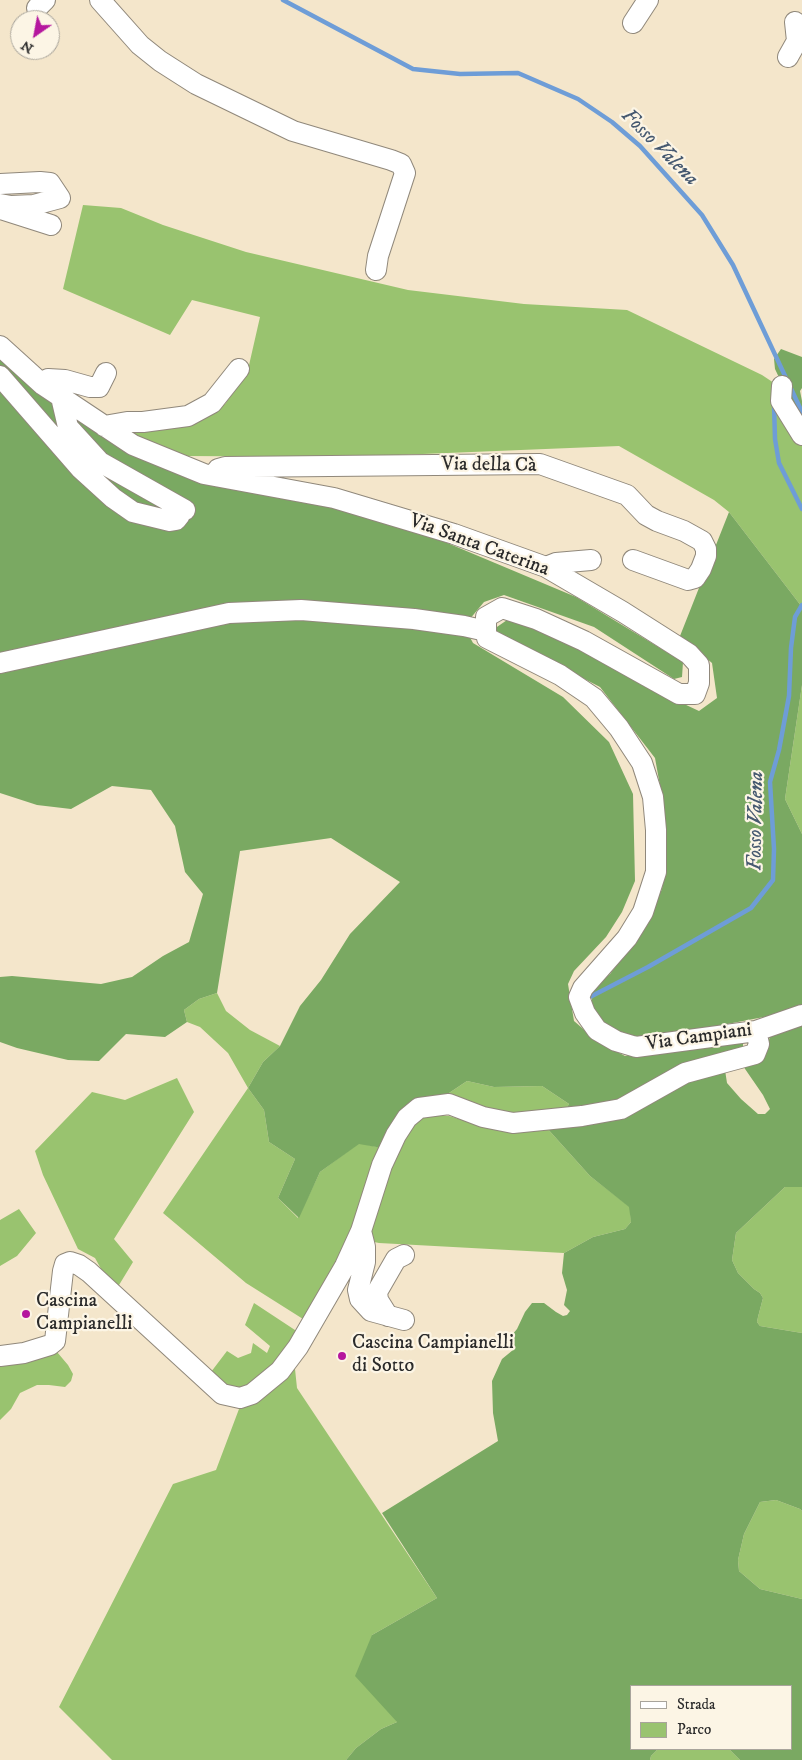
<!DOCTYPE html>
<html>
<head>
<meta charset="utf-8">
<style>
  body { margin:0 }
  #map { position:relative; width:802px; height:1760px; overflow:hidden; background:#f4e6cb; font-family:"IM FELL DW Pica",serif }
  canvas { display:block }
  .legend { position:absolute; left:630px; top:1685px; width:162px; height:65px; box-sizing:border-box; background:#fcf5e5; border:1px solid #a8a49b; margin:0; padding:6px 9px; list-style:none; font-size:15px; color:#2b2b2b }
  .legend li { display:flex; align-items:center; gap:10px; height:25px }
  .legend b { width:25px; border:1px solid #a8a49b }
  .north { position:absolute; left:10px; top:10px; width:50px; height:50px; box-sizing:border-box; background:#fcf5e5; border:1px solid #a8a49b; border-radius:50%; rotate:213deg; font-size:14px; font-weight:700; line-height:20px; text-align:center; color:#2b2b2b }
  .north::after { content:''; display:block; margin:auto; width:18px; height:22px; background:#b5179e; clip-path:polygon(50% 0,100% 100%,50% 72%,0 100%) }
</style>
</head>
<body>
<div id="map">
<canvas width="802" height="1760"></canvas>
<ul class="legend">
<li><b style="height:6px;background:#fff"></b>Strada</li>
<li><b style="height:14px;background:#99c36f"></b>Parco</li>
</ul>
<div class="north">N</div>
</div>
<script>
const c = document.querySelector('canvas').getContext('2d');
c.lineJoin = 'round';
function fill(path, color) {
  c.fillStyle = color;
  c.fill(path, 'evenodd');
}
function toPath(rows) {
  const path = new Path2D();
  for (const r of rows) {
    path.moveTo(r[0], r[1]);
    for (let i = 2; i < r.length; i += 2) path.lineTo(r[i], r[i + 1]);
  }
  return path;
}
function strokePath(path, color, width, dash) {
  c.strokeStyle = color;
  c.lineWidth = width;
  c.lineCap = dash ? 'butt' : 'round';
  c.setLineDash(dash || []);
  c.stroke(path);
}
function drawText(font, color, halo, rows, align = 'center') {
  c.font = font + ' "IM FELL DW Pica",serif';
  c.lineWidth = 4.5;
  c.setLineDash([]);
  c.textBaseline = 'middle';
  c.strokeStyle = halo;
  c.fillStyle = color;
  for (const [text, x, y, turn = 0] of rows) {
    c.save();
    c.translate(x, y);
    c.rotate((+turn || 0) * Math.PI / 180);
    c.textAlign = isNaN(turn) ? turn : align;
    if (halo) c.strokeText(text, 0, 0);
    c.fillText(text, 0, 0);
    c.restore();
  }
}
fill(toPath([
  [83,205,121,208,163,225,246,252,408,290,524,304,627,310,762,375,774,383,802,426,802,607,729,512,714,500,619,446,349,457,186,456,121,431,168,426,205,418,225,404,247,374,260,317,192,300,170,335,63,289],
  [802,685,802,834,785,799],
  [217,993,226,1011,250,1030,280,1046,263,1062,248,1088,264,1110,269,1142,295,1159,278,1198,298,1218,320,1172,359,1143,382,1148,347,1240,323,1290,303,1319,246,1283,163,1213,248,1088,228,1053,200,1027,187,1022,184,1010,199,999],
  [177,1078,194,1112,114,1239,133,1262,116,1290,211,1372,227,1351,238,1358,251,1353,253,1343,267,1353,270,1346,245,1325,254,1303,298,1332,283,1357,262,1381,243,1394,234,1394,224,1390,116,1290,110,1285,95,1258,78,1249,43,1175,35,1151,92,1092,125,1100],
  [467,1081,494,1087,542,1086,569,1104,564,1112,528,1114,488,1110,446,1095],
  [435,1115,449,1116,472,1123,546,1127,590,1176,630,1207,631,1222,625,1229,593,1237,564,1253,379,1243,364,1240,401,1134,416,1116],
  [800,1186,802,1187,802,1333,760,1326,757,1322,758,1317,763,1298,760,1293,754,1289,738,1273,732,1260,736,1233,785,1187],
  [19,1209,36,1233,17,1256,0,1266,0,1220],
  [57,1352,68,1365,73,1374,71,1381,65,1387,49,1385,37,1385,20,1393,11,1409,0,1420,0,1365],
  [291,1366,295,1369,297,1388,437,1598,372,1635,397,1722,381,1729,356,1748,346,1760,112,1760,59,1707,173,1484,216,1470,239,1409,275,1383],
  [776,1500,800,1509,802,1511,802,1599,760,1589,739,1571,738,1560,744,1534,760,1502],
  [662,1749,729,1749,740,1760,650,1760,651,1756,657,1750]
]), '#99c36f');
fill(toPath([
  [781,349,802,357,802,388,800,391,802,401,802,426,775,369,774,359],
  [0,354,125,447,414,529,576,597,683,662,682,677,674,679,594,627,504,595,484,602,464,626,473,643,563,697,609,742,633,794,635,881,622,912,606,937,574,971,568,984,574,1021,597,1041,625,1056,743,1039,743,1053,612,1102,564,1112,569,1104,542,1086,494,1087,467,1081,446,1095,382,1148,359,1144,320,1172,299,1218,278,1198,295,1159,269,1142,264,1110,248,1088,263,1062,280,1046,300,1006,321,980,350,934,400,882,331,838,240,851,217,993,199,999,184,1010,187,1022,165,1037,126,1034,99,1061,68,1060,17,1048,0,1042,0,977,12,976,101,984,132,977,163,956,189,942,203,894,185,872,175,826,151,790,112,786,71,809,37,805,0,793],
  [729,512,802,607,802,685,785,799,802,834,802,1005,769,1016,644,1040,614,1034,591,1012,593,987,610,974,638,937,651,914,662,889,666,849,664,808,655,758,600,687,515,643,494,629,510,618,560,638,635,681,699,711,717,698,712,663,680,636],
  [802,1023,802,1187,785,1187,736,1233,732,1260,738,1273,754,1289,760,1293,763,1298,758,1317,757,1322,760,1326,802,1333,802,1511,800,1509,776,1500,760,1502,744,1534,738,1560,739,1571,760,1589,802,1599,802,1760,740,1760,729,1749,791,1749,791,1686,631,1686,631,1749,662,1749,657,1750,651,1756,650,1760,346,1760,356,1748,381,1729,397,1722,355,1676,372,1635,437,1598,382,1513,498,1441,493,1413,492,1381,502,1359,513,1350,510,1344,511,1336,517,1329,525,1312,532,1303,544,1303,556,1312,563,1316,567,1315,570,1311,564,1305,567,1290,562,1273,564,1253,593,1237,625,1229,631,1222,629,1207,590,1176,546,1127,685,1078,725,1070,727,1083,741,1099,758,1114,765,1114,770,1109,763,1095,743,1066,768,1044,771,1032]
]), '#7aa962');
strokePath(toPath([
  [283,0,413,69,460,74,518,73,578,99,612,122,640,146,702,215,733,265,802,412],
  [774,404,775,439,779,463,802,509],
  [588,998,648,967,751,908,773,880,774,849,770,782,779,750,789,696,791,648,795,617,802,605]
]), '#6e9dd7', 4.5);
const minor = toPath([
  [100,0,140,45,160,61,196,84,293,131,391,160,401,164,405,173,378,256,376,270],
  [37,8,45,0],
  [633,23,648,0],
  [788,57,797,41,795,22],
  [0,184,40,182,50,183,60,198,34,205,11,206,0,204],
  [4,210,51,225],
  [0,346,43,385,133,445,204,474,334,498,454,534,546,567,623,612,689,654,699,665,699,683,695,694,679,694,584,641,536,619,502,608,486,617,486,631,487,638,560,675,594,698,619,728,642,763,653,797,656,830,656,872,643,912,627,938,583,988,579,997,585,1013,597,1030,616,1041,636,1047,756,1031,802,1015],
  [0,376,80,468,113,498,133,512,170,521,176,520,180,515,179,507],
  [43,385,48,379,65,380,90,387,99,387,106,373],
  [782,386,781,401,802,435],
  [61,397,68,427,100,462,185,510],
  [104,426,127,422,143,422,188,416,212,403,239,369],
  [218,469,225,467,540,464,627,495,646,515,657,521,684,531,702,541,706,549,706,556,701,569,695,578,688,580,633,560],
  [546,567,556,563,591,560],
  [0,663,229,613,301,610,414,619,464,626,486,631],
  [361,1231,365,1247,365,1262,358,1290,360,1299,371,1311,404,1320],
  [388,1316,378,1300,377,1292,396,1259,404,1255],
  [0,1356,24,1353,50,1345,55,1341,63,1271,65,1264,70,1262,79,1265,89,1272,222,1394,240,1398,252,1394,280,1371,298,1347,345,1266,361,1231,382,1165,396,1135,407,1118,419,1108,449,1104,483,1117,513,1123,582,1116,621,1109,685,1073,755,1054,759,1044,756,1031]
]);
strokePath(minor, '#90887b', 22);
strokePath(minor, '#fff', 20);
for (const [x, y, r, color] of [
  [26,1314,5,"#b5179e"],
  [342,1356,5,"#b5179e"]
]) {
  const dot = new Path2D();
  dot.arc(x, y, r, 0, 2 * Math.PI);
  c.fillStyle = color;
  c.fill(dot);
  strokePath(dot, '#fcf5e5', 2);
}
drawText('20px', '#2b2b2b', '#fcf5e5', [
  ["Via della Cà",489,466,1],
  ["Via Santa Caterina",479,546,20],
  ["Via Campiani",699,1038,-8]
]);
drawText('20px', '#2b2b2b', '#fcf5e5', [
  ["Cascina",36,1302],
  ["Campianelli",36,1325],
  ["Cascina Campianelli",352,1344],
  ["di Sotto",352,1367]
], 'left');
drawText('italic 21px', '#465970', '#fcf5e5', [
  ["Fosso Valena",659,148,45],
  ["Fosso Valena",757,821,-89]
]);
</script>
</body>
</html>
